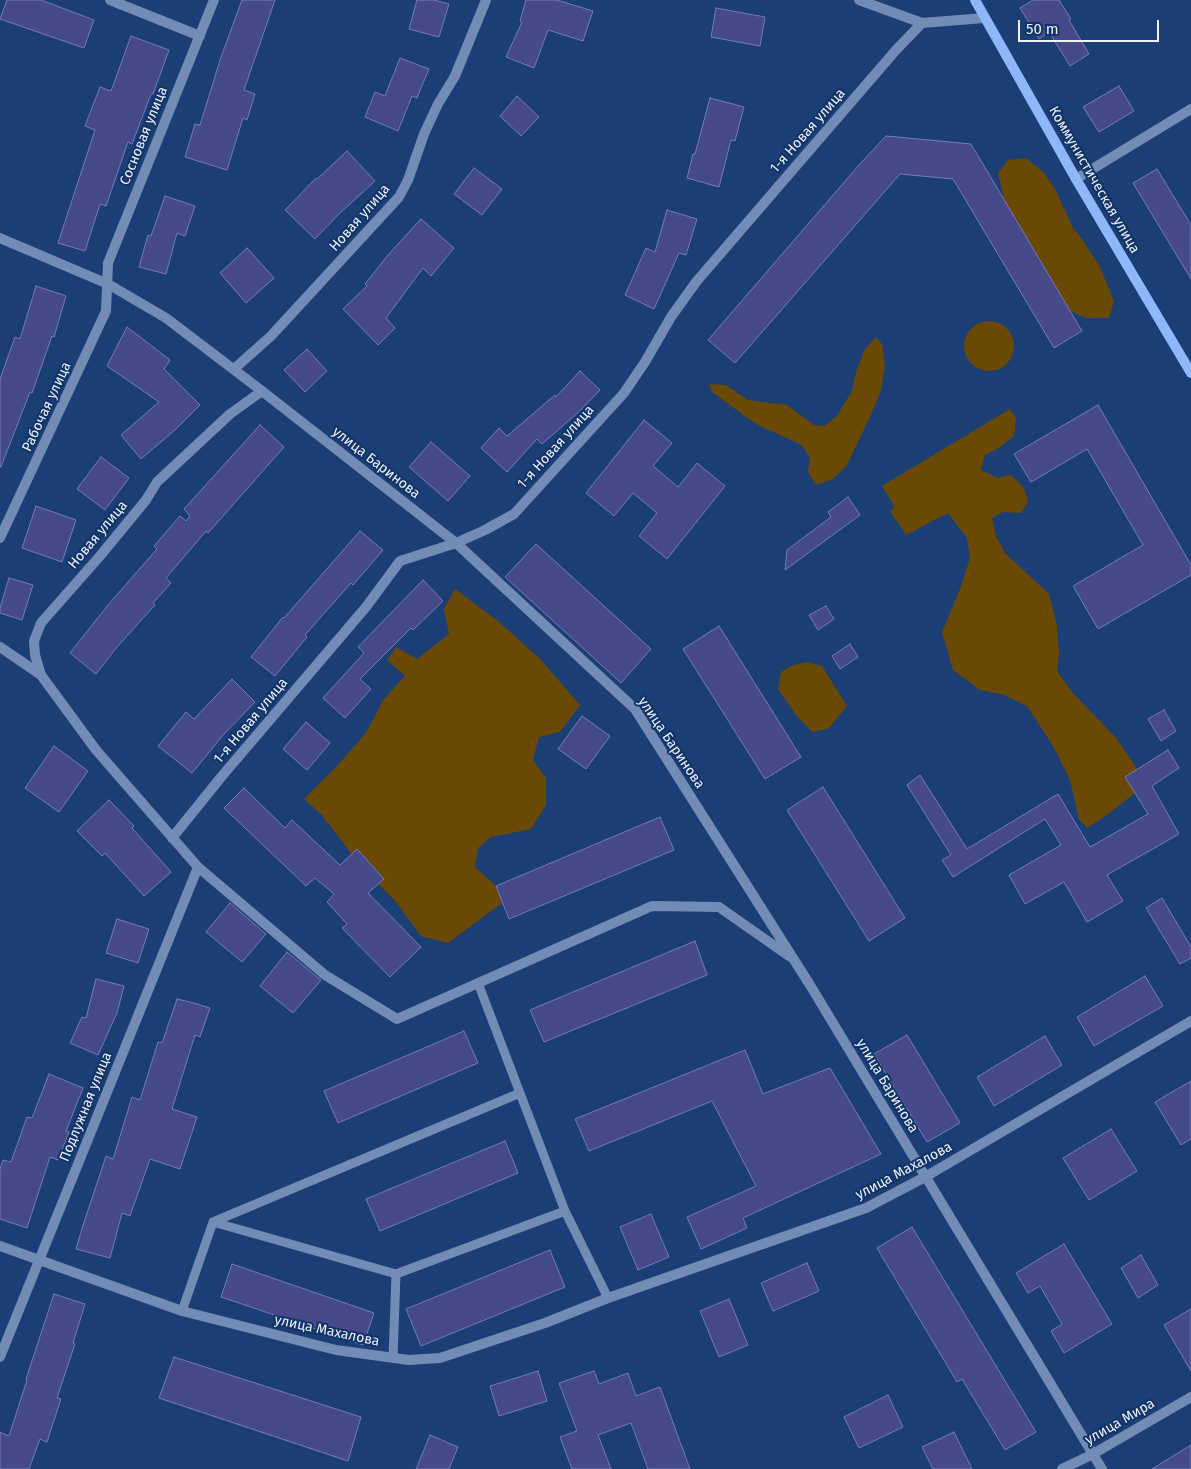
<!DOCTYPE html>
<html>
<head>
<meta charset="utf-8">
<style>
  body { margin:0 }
  #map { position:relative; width:1191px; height:1469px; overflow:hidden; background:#1b3e75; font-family:"Fira Sans",sans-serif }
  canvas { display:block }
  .scale { position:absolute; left:1018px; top:20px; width:141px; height:22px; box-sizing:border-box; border:2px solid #eef2f9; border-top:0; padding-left:6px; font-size:15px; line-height:18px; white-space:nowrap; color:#eef2f9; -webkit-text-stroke:4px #103369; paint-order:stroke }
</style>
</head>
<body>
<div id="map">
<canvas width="1191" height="1469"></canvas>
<div class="scale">50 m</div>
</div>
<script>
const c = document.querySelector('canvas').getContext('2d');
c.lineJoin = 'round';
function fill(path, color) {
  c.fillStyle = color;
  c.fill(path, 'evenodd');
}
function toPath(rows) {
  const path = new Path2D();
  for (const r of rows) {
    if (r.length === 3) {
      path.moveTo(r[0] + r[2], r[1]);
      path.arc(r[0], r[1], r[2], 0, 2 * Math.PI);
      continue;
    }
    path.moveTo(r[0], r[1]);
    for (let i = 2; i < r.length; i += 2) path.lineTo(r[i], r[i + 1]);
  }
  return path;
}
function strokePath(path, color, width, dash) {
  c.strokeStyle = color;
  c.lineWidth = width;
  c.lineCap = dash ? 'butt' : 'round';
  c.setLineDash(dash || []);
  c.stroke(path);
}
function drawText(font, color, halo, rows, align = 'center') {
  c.font = font + ' "Fira Sans",sans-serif';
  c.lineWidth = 4;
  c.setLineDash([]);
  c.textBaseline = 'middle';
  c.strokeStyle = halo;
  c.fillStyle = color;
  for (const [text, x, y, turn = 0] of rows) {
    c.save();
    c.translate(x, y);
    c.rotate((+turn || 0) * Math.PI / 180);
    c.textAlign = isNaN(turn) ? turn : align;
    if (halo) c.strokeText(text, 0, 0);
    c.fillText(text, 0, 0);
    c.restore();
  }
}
fill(toPath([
  [1026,158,1044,173,1055,189,1073,228,1082,239,1100,267,1114,301,1109,318,1086,318,1069,310,1004,200,998,173,1008,160],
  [989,346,25],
  [876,337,882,344,885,366,881,390,871,415,847,465,833,479,816,485,808,472,810,458,802,445,758,425,746,417,712,392,709,384,726,385,748,400,787,405,814,425,824,426,836,417,852,391,856,372,865,349],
  [1010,409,1016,419,1014,436,997,449,985,455,981,470,998,478,1011,475,1024,488,1028,502,1021,513,1003,512,992,518,996,536,1005,553,1049,594,1057,626,1059,653,1057,671,1072,692,1117,739,1140,773,1136,792,1107,815,1087,828,1079,819,1070,780,1053,746,1027,706,1005,695,980,690,953,670,942,632,960,589,970,558,967,538,948,513,906,535,890,511,895,507,882,486],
  [455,589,498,621,540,659,580,705,560,732,539,737,533,760,546,778,546,805,531,829,491,837,478,848,475,867,496,886,502,903,448,943,421,936,396,902,360,865,321,814,304,799,336,767,366,733,383,700,405,676,387,660,396,647,417,659,449,634,444,609],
  [807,662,822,666,847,706,828,729,812,732,796,715,778,689,781,672,793,665]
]), '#694904');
const building = toPath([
  [7,0,41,0,94,20,84,48,0,19,7,0],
  [242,0,275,0,244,90,255,94,247,120,243,118,227,170,185,157,195,124,200,125,221,57,242,0],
  [417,0,434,0,449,4,439,37,409,29,417,0],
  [526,0,557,0,593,11,583,41,548,30,534,68,506,57,522,22,520,21,526,0],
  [1033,0,1059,0,1071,19,1069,20,1089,54,1070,66,1049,32,1039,39,1020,8,1033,0],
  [716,8,765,17,760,46,711,37,716,8],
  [131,36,169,50,153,94,151,94,132,144,128,142,106,206,100,204,85,251,58,243,95,130,85,126,100,87,111,91,131,36],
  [400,58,429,69,417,98,412,96,398,131,365,117,375,92,385,96,400,58],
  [1119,86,1134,111,1099,132,1083,107,1119,86],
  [517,96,539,117,521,136,500,116,517,96],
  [710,98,744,107,735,141,731,140,719,187,687,178,693,154,695,154,710,98],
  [886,136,971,144,1082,331,1054,348,953,179,900,174,735,363,708,340,859,165,886,136],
  [347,151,375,181,339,214,315,239,285,210,316,178,317,179,347,151],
  [474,168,502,189,482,215,454,194,474,168],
  [1157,169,1191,225,1191,279,1133,183,1157,169],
  [165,196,195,206,185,236,177,233,166,274,139,267,148,235,151,236,165,196],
  [667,210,697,219,686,255,679,253,654,309,625,295,646,248,655,252,667,210],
  [421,219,454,248,431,276,423,268,386,318,395,328,378,345,343,309,367,286,365,284,388,255,421,219],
  [247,248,274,278,246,303,220,273,247,248],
  [36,286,66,296,54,337,52,336,32,393,30,392,1,467,0,467,0,379,15,337,20,339,36,286],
  [127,327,170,360,164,369,200,405,176,429,141,459,121,435,159,402,107,366,127,327],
  [307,349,327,371,305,392,284,370,307,349],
  [580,371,600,390,581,410,542,444,537,439,507,472,481,448,499,428,507,436,555,395,556,397,580,371],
  [1098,405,1191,565,1191,575,1098,629,1073,586,1143,545,1087,449,1031,482,1014,454,1098,405],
  [644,420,672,443,653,466,678,487,697,463,725,486,667,559,639,536,657,513,633,493,614,516,586,493,644,420],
  [260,425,284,447,208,533,206,531,166,578,171,583,153,603,155,605,117,647,96,674,70,653,108,605,157,549,154,546,180,516,186,521,190,516,184,509,260,425],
  [431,442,470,476,448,501,409,467,431,442],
  [101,457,129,478,105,510,77,489,101,457],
  [848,497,860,515,785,570,787,550,831,517,828,512,848,497],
  [36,506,76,520,62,562,22,548,36,506],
  [360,531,383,550,353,585,351,583,305,635,307,637,275,676,251,657,283,617,284,618,360,531],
  [536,544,651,649,621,683,505,577,536,544],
  [9,578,33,585,22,620,0,613,0,608,9,578],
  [423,580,443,601,413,630,411,628,360,679,371,689,345,718,323,698,364,653,358,647,423,580],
  [826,606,834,619,818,630,809,615,826,606],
  [719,626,801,757,765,779,683,649,719,626],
  [850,644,858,657,840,669,832,656,850,644],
  [232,679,255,702,224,734,192,773,158,746,186,712,194,719,232,679],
  [1164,710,1176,731,1161,741,1148,719,1164,710],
  [582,716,610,736,586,769,558,749,582,716],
  [306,722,330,743,307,770,283,749,306,722],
  [54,746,88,771,59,812,25,788,54,746],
  [1168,750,1179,768,1152,786,1179,834,1107,875,1123,901,1087,922,1064,882,1025,904,1009,875,1061,845,1045,819,953,877,942,860,951,855,907,785,920,775,967,849,1058,794,1090,847,1148,814,1125,777,1168,750],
  [823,787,905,918,869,941,787,810,823,787],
  [244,788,285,828,292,820,340,865,357,849,384,879,368,893,421,947,390,977,342,928,347,924,327,902,334,894,315,878,306,886,224,808,244,788],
  [109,800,134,826,132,828,171,872,144,896,105,853,102,856,77,831,109,800],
  [660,817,674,850,509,919,496,886,660,817],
  [1162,898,1191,947,1191,958,1180,964,1146,908,1162,898],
  [230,903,266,934,242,962,206,932,230,903],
  [117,919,149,929,138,963,106,953,117,919],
  [695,941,707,975,544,1042,530,1010,695,941],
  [287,952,321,980,293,1013,260,986,287,952],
  [1145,976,1163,1006,1094,1046,1077,1017,1145,976],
  [96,979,124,986,117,1013,98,1055,70,1043,82,1017,86,1018,96,979],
  [177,999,194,1003,210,1008,200,1037,195,1035,172,1109,197,1117,180,1169,150,1159,130,1216,122,1213,110,1258,76,1249,84,1222,106,1156,113,1159,132,1097,140,1100,158,1042,162,1043,177,999],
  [464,1031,478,1063,338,1123,324,1091,464,1031],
  [907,1035,960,1123,927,1142,874,1054,907,1035],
  [1045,1036,1062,1065,994,1106,977,1077,1045,1036],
  [745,1050,763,1094,830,1068,881,1154,743,1218,747,1228,701,1249,687,1217,756,1186,712,1101,589,1151,575,1119,745,1050],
  [49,1074,83,1088,66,1131,69,1132,58,1160,50,1157,27,1228,0,1219,0,1169,3,1160,11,1162,27,1117,32,1118,49,1074],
  [1191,1081,1191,1139,1181,1145,1155,1102,1191,1081],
  [1111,1129,1137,1171,1089,1200,1063,1158,1111,1129],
  [505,1141,518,1173,380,1231,366,1199,505,1141],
  [651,1214,669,1257,638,1270,620,1227,651,1214],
  [912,1227,1036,1432,1005,1450,962,1379,957,1382,877,1248,912,1227],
  [1064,1244,1112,1324,1064,1353,1051,1331,1062,1324,1040,1286,1028,1293,1016,1273,1064,1244],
  [550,1250,565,1287,421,1346,406,1309,550,1250],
  [1141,1255,1158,1285,1138,1298,1121,1268,1141,1255],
  [807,1263,819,1291,773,1311,761,1283,807,1263],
  [232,1264,374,1313,363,1345,221,1297,232,1264],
  [54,1294,85,1304,73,1343,75,1344,57,1398,61,1399,47,1442,40,1439,29,1469,0,1469,0,1432,9,1436,27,1380,26,1379,54,1294],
  [729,1299,748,1345,719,1357,700,1311,729,1299],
  [1191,1309,1191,1371,1164,1325,1191,1309],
  [174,1357,361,1417,348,1461,159,1398,174,1357],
  [538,1371,547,1401,499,1416,490,1386,538,1371],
  [594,1371,599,1384,628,1373,636,1396,660,1387,690,1469,648,1469,631,1423,598,1435,611,1469,572,1469,560,1437,577,1431,559,1383,594,1371],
  [888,1395,903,1427,859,1448,844,1417,888,1395],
  [954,1432,972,1469,933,1469,922,1447,954,1432],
  [430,1435,458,1447,449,1469,416,1469,430,1435],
  [1191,1445,1191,1469,1152,1469,1191,1445]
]);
fill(building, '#474a89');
strokePath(building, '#757abe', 1);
strokePath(toPath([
  [478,983,565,1211,608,1298],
  [213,1222,520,1093],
  [182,1311,213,1222,396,1274,565,1211],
  [393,1358,396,1274]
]), '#728cb6', 9);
strokePath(toPath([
  [110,0,200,36],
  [859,0,922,23,984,18],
  [1076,179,1191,109],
  [0,238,108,284,166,318,262,391,456,543,635,709,810,985,1102,1469],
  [234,369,271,336,399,197,408,180,424,134,438,104,455,76,486,0],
  [0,538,106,311,108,263,214,0],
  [0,647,41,675,96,750,198,867,325,975,397,1019,652,906,719,907,789,956],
  [41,675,35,655,34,641,41,623,100,556,146,500,157,482,230,414,262,391],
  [172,838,222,776,366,607,400,561,456,543,485,530,514,514,624,393,645,362,671,317,696,282,896,50,922,23],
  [0,1246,182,1311,336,1350,409,1360,440,1358,545,1323,608,1298,866,1208,925,1177,1191,1021],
  [0,1357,198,867],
  [1062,1469,1093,1454,1191,1397]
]), '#728cb6', 10);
strokePath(toPath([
  [975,0,1076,179,1191,373]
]), '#8db7f8', 10);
drawText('14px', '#eef2f9', '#103369', [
  ["1-я Новая улица",808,131,-49],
  ["Сосновая улица",144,136,-68],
  ["Коммунистическая улица",1094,180,60],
  ["Новая улица",360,218,-49],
  ["Рабочая улица",47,407,-65],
  ["1-я Новая улица",556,447,-48],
  ["улица Баринова",376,463,38],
  ["Новая улица",98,535,-50],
  ["1-я Новая улица",251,721,-50],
  ["улица Баринова",671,743,56],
  ["улица Баринова",887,1086,59],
  ["Подлужная улица",86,1107,-68],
  ["улица Махалова",904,1171,-28],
  ["улица Махалова",327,1331,12],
  ["улица Мира",1120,1422,-30]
]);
</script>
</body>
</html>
